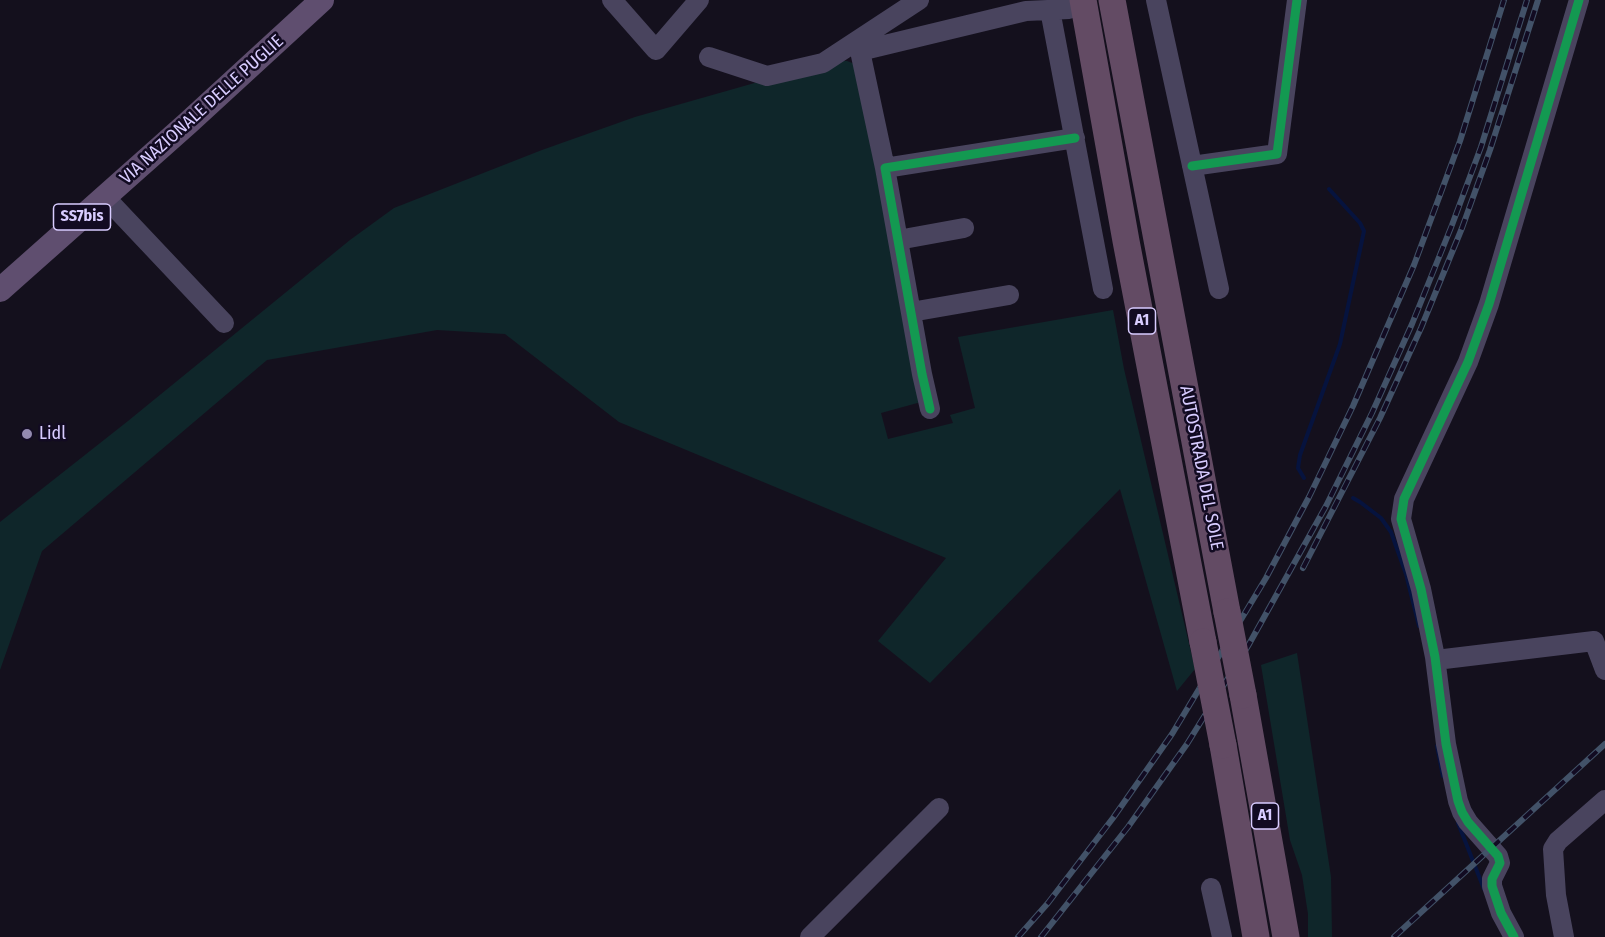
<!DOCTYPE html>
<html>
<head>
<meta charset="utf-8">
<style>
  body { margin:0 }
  canvas { display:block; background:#14101d }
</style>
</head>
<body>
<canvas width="1605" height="937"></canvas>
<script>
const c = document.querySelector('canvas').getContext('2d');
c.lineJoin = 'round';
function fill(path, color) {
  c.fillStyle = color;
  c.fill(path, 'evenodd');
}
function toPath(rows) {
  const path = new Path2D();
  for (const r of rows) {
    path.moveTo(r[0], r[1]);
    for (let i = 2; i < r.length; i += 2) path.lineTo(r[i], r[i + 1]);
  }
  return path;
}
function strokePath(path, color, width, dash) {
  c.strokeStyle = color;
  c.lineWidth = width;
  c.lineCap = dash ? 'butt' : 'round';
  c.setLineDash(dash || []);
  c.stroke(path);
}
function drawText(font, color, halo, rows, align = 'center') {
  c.font = font + ' "Fira Sans Condensed",sans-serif';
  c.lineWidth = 5;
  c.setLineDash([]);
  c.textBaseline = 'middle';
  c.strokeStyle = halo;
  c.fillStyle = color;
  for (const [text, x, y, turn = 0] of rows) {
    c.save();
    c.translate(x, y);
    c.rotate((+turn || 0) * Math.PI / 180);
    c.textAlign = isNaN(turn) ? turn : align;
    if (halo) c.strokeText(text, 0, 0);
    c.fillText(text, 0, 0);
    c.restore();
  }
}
fill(toPath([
  [832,61,847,61,855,64,921,402,881,413,888,439,953,423,950,415,975,408,958,337,1113,310,1124,369,1195,669,1177,691,1120,489,930,683,878,641,946,558,619,422,505,334,437,330,267,360,42,551,0,670,0,522,128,421,350,240,394,208,542,150,635,117],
  [1297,653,1331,877,1332,937,1308,937,1308,914,1302,875,1290,840,1261,665]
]), '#0f262a');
strokePath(toPath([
  [1304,478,1298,468,1300,455,1340,344,1364,231,1360,223,1329,189],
  [1353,498,1360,502,1381,518,1391,532,1406,574,1419,626],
  [1437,746,1443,776],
  [1458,823,1484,889]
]), '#06133e', 4);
strokePath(toPath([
  [612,0,656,50,699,0],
  [1156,0,1219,289],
  [1050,10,1103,289],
  [709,57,767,76,823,63,919,0],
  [1192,166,1277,154,1297,0],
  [885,168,860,51,1026,11,1069,9],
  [105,197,224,323],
  [898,240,964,228],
  [911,312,1009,295],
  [930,409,922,374,885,168,1075,138],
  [1436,660,1594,641,1605,670],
  [1211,888,1222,937],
  [810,937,939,808],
  [1514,937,1501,913,1492,886,1492,879,1500,863,1498,856,1468,822,1462,812,1458,801,1446,744,1435,657,1421,589,1401,519,1404,499,1468,362,1489,304,1579,0],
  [1564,937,1556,895,1553,849,1558,841,1605,800]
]), '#49445e', 20);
strokePath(toPath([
  [0,290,188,123,322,0]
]), '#5f4e6f', 24);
strokePath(toPath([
  [1083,0,1126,241,1203,642],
  [1112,0,1227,612],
  [1243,695,1286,937],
  [1223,745,1256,937]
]), '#634b64', 27);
const rail = toPath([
  [1303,568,1380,418,1421,328,1462,228,1490,150,1538,0],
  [1018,937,1048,903,1113,818,1172,734,1266,578,1309,497,1353,406,1414,265,1460,141,1504,0],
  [1041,937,1128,827,1187,744,1248,646,1326,506,1372,413,1412,324,1452,225,1481,147,1527,0],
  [1394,937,1605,744]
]);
strokePath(rail, '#425268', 6);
strokePath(rail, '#120b22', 4, [11]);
strokePath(toPath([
  [1227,612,1243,695],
  [1203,642,1223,745]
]), '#634b64', 27);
strokePath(toPath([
  [1192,166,1277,154,1297,0],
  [930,409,922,374,885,168,1075,138],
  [1514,937,1501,913,1492,886,1492,879,1500,863,1498,856,1468,822,1462,812,1458,801,1446,744,1435,657,1421,589,1401,519,1404,499,1468,362,1489,304,1579,0]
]), '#139951', 9);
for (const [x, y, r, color] of [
  [27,434,6,"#938ab0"]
]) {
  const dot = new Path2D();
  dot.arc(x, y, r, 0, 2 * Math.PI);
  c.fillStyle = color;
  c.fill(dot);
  strokePath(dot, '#120b22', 2);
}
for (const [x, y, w] of [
  [82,217,57],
  [1142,321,27],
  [1265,816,27]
]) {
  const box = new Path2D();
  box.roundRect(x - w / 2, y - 13, w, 26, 4.5);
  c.fillStyle = '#120b22';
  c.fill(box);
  strokePath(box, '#d8ccff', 1.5);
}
drawText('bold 16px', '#d8ccff', null, [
  ["SS7bis",82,217],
  ["A1",1142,321],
  ["A1",1265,816]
]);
drawText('18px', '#d8ccff', '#120b22', [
  ["VIA NAZIONALE DELLE PUGLIE",202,110,-42],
  ["AUTOSTRADA DEL SOLE",1201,468,79]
]);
drawText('18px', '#d8ccff', '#120b22', [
  ["Lidl",39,434]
], 'left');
</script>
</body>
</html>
